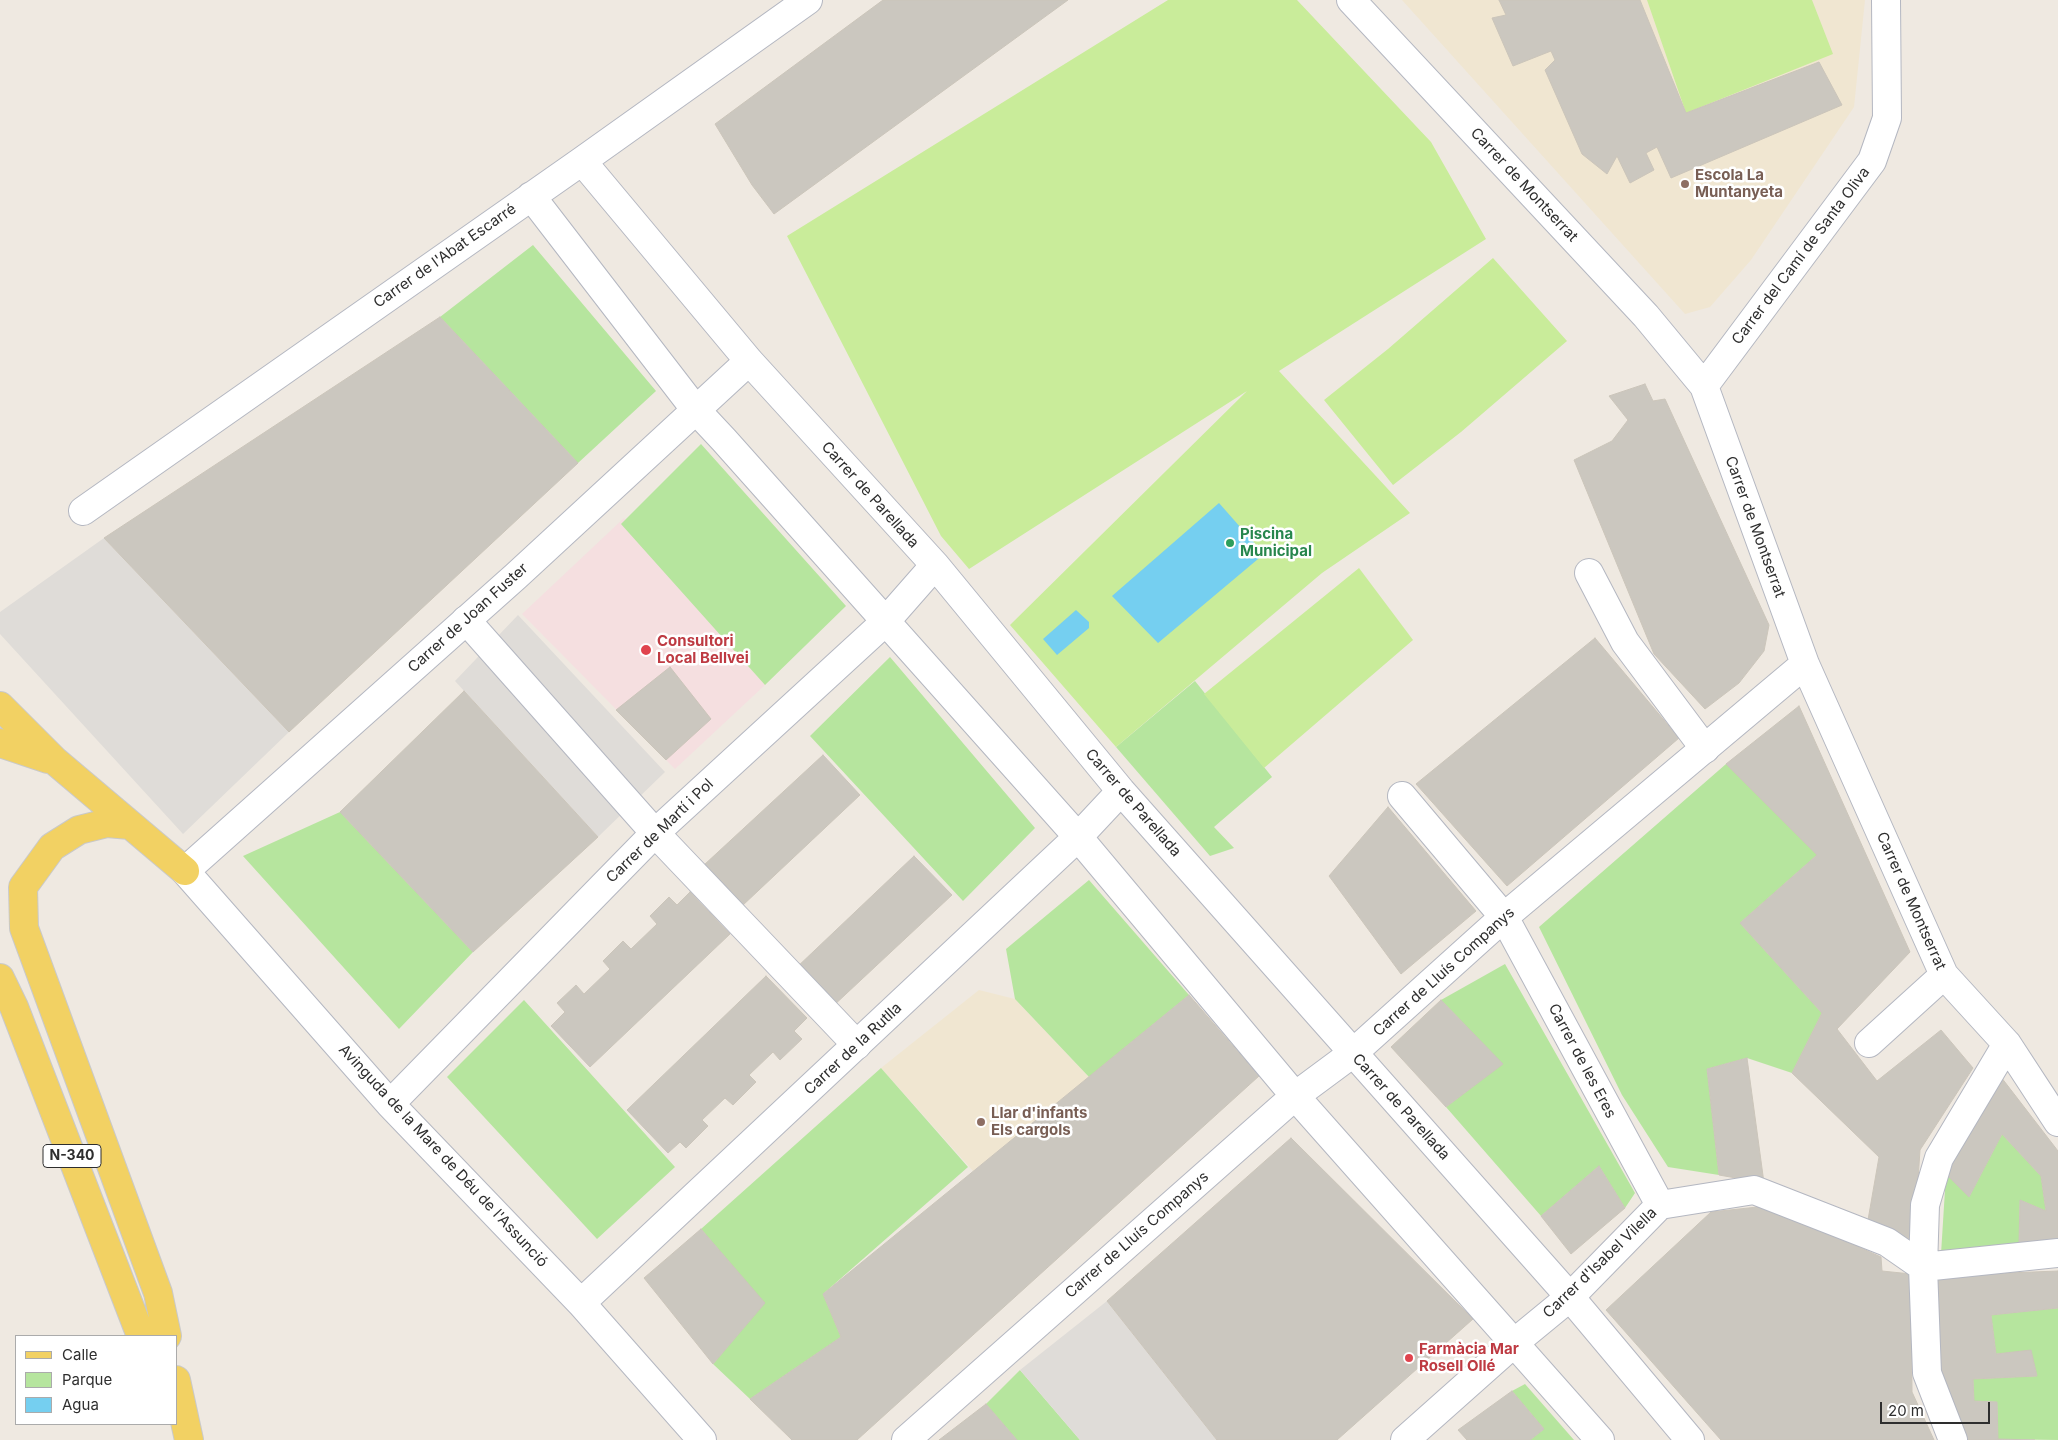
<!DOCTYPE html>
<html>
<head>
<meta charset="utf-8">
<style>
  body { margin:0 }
  #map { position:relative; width:2058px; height:1440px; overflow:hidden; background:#efe9e1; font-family:Inter,sans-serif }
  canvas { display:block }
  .legend { position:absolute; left:15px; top:1335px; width:162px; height:90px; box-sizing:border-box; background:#fff; border:1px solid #ababab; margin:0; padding:6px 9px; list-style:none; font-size:15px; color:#2e2e2e }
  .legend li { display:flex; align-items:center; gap:10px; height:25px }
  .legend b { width:25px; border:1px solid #ababab }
  .scale { position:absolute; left:1880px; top:1402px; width:110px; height:22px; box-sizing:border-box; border:2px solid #2e2e2e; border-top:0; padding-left:6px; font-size:15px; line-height:18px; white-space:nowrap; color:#2e2e2e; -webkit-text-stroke:4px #fff; paint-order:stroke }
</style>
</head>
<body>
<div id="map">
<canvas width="2058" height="1440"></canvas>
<ul class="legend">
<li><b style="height:6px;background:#f2d163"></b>Calle</li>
<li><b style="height:14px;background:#b6e59e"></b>Parque</li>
<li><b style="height:14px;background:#75cff0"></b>Agua</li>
</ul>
<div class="scale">20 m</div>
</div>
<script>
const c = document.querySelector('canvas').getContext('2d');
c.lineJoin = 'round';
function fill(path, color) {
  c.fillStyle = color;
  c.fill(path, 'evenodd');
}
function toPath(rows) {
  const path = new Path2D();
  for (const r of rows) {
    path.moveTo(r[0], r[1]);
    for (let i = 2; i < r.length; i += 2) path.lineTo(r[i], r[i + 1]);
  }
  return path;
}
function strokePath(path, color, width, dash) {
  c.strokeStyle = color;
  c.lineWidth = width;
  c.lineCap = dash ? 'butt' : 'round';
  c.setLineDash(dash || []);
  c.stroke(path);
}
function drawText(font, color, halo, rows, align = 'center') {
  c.font = font + ' Inter,sans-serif';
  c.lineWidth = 5;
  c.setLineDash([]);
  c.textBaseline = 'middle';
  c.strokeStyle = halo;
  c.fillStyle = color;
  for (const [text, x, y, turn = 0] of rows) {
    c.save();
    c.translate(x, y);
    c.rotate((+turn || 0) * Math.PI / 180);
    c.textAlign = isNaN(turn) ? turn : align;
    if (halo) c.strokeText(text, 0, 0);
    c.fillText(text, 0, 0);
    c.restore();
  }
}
fill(toPath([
  [1402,0,1865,0,1854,107,1751,260,1710,307,1685,314],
  [979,990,1015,999,1089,1077,973,1171,881,1068]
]), '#f0e6d1');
fill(toPath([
  [624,518,765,685,675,769,522,614]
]), '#f5dfe0');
fill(toPath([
  [533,245,656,391,578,463,440,317],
  [701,444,846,606,765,685,621,524],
  [890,657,1035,828,963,901,810,736],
  [1195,681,1272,777,1214,827,1234,848,1210,856,1116,747],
  [1726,764,1817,855,1740,923,1822,1013,1792,1073,1747,1058,1707,1069,1719,1175,1668,1167,1622,1095,1539,927],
  [340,812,473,952,399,1029,243,856],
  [1089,880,1189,995,1089,1077,1015,999,1006,949],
  [1505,964,1635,1193,1625,1208,1599,1166,1541,1216,1446,1107,1502,1064,1441,1000],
  [524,1000,675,1167,597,1239,447,1077],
  [881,1068,968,1167,823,1294,841,1337,750,1399,713,1364,764,1303,701,1229],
  [2002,1134,2041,1176,2046,1211,2020,1200,2019,1243,1941,1254,1946,1174,1969,1197],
  [2058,1308,2058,1440,1998,1439,1997,1402,1974,1401,1973,1379,2037,1376,2030,1351,1996,1354,1991,1315],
  [1020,1370,1080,1440,1017,1440,986,1404],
  [1525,1384,1574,1440,1530,1440,1544,1429,1512,1391]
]), '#b6e59e');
fill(toPath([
  [1168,0,1297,0,1431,142,1486,239,1279,371,1410,513,1322,573,1116,747,1010,625,1247,391,969,569,941,536,787,236],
  [1647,0,1812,0,1833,54,1686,113],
  [1493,258,1567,341,1461,432,1393,485,1324,400,1388,349],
  [1359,568,1413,640,1264,768,1204,694]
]), '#c9ec9a');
fill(toPath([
  [104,538,289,732,183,834,0,634,0,612],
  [518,615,665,772,598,837,455,681],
  [1107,1301,1217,1440,1080,1440,1020,1370]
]), '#dfdcd8');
fill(toPath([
  [1219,503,1264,554,1158,643,1112,596],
  [1076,610,1089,622,1089,628,1057,655,1043,639]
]), '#75cff0');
const building = toPath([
  [883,0,1068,0,774,214,752,185,715,124,883,0],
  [1499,0,1640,0,1686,113,1819,62,1842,105,1671,178,1657,147,1646,153,1654,170,1630,183,1617,156,1607,174,1582,154,1545,70,1555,60,1551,51,1513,66,1492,18,1506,15,1499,0],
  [440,317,578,463,289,732,104,538,440,317],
  [1645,384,1653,401,1665,399,1769,625,1764,651,1739,683,1705,709,1654,654,1574,460,1612,441,1628,420,1609,396,1645,384],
  [1595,638,1679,738,1507,886,1416,784,1595,638],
  [670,667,711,719,666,760,616,710,670,667],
  [464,691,598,837,473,952,340,812,464,691],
  [1799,706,1910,952,1837,1029,1877,1081,1941,1030,1973,1068,1920,1150,1914,1241,1868,1220,1879,1157,1792,1073,1822,1013,1740,923,1817,855,1726,764,1799,706],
  [823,755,860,795,742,906,704,865,823,755],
  [1388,807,1476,911,1401,974,1329,876,1388,807],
  [914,856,952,895,831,1008,795,969,914,856],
  [690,892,730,934,590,1067,551,1026,565,1012,557,1003,576,985,584,994,610,969,603,961,623,941,631,949,657,924,650,916,669,897,677,905,690,892],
  [766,976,807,1018,794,1031,802,1039,780,1060,773,1052,749,1075,756,1082,733,1105,725,1098,702,1120,708,1126,686,1148,680,1142,668,1153,627,1110,766,976],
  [1189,995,1259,1076,857,1440,792,1440,750,1399,841,1337,823,1294,1189,995],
  [1441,1000,1503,1064,1446,1107,1391,1047,1441,1000],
  [1747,1058,1764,1183,1719,1175,1707,1069,1747,1058],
  [2001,1077,2058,1151,2058,1239,2019,1243,2020,1200,2046,1211,2041,1176,2002,1134,1969,1197,1946,1174,2001,1077],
  [1291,1138,1473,1319,1337,1440,1217,1440,1107,1301,1291,1138],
  [1599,1166,1625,1208,1571,1254,1541,1216,1599,1166],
  [1767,1206,1881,1257,1882,1271,1911,1274,1912,1392,1934,1440,1721,1440,1606,1310,1711,1212,1767,1206],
  [701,1229,765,1303,713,1364,644,1278,701,1229],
  [2058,1271,2058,1308,1991,1315,1996,1354,2031,1350,2037,1376,1973,1379,1974,1401,1997,1402,1998,1439,2035,1440,1968,1440,1938,1374,1932,1276,2058,1271],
  [1512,1391,1544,1429,1530,1440,1467,1440,1458,1430,1512,1391],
  [986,1404,1017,1440,939,1440,986,1404]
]);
fill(building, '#cbc7bf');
strokePath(building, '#cbc5ba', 1);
const pedestrian = toPath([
  [1589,573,1625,642,1705,749],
  [466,620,655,833,857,1045],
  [1402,796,1504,917]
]);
const minor = toPath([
  [1351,0,1646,316,1704,386,1805,664,1944,975,2007,1044,2058,1122],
  [582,161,749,361,935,565,1121,791,1570,1297,1690,1440],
  [531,196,695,409,724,440,1078,837,1295,1096,1600,1440],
  [1704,386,1872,161,1887,118,1886,0],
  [83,511,582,161,808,0],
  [1504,917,1660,1205],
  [1869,1043,1944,975],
  [390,1104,655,833,885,622,935,565],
  [1660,1205,1754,1190,1887,1242,1923,1267,2058,1253],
  [581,1303,1078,837,1121,791],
  [702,1440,581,1303,390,1104,185,871,516,576,749,361],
  [906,1440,1295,1096,1353,1053,1504,917,1805,664],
  [1405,1440,1514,1343,1570,1297,1660,1205],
  [1953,1440,1927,1373,1923,1267,1925,1205,1939,1158,2007,1044]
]);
const primary = toPath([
  [0,706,55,761,185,871],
  [0,743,48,759],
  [130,825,107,823,79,830,52,847,23,887,24,928,158,1293,167,1336],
  [0,978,14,1007,141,1336],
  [176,1380,189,1440]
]);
strokePath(pedestrian, '#b4b7c1', 30);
strokePath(minor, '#b4b7c1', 30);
strokePath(primary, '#c9c9c9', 30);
strokePath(pedestrian, '#fff', 28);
strokePath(minor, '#fff', 28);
strokePath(primary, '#f2d163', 28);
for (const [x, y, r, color] of [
  [1685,184,5,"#8d6e63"],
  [1230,543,5,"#2e9e5b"],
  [646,650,6,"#e0444e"],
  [981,1122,5,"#8d6e63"],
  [1409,1358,5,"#e0444e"]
]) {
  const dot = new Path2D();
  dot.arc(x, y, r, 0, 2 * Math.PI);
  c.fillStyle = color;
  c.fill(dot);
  strokePath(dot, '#fff', 2);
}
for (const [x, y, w] of [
  [72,1156,58]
]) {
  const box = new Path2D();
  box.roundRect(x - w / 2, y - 11.5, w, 23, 4);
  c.fillStyle = '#fff';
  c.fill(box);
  strokePath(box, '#2e2e2e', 1);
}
drawText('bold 14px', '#2e2e2e', null, [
  ["N-340",72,1156]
]);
drawText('bold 15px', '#785e54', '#fff', [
  ["Escola La",1695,175],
  ["Muntanyeta",1695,192],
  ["Llar d'infants",991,1113],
  ["Els cargols",991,1130]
], 'left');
drawText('15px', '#2e2e2e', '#fff', [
  ["Carrer de Montserrat",1524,185,47],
  ["Carrer de l'Abat Escarré",445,256,-35],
  ["Carrer del Camí de Santa Oliva",1801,256,-53],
  ["Carrer de Parellada",870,495,48],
  ["Carrer de Montserrat",1755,527,70],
  ["Carrer de Joan Fuster",468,618,-42],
  ["Carrer de Parellada",1133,803,49],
  ["Carrer de Martí i Pol",660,831,-44],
  ["Carrer de Montserrat",1911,901,66],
  ["Carrer de Lluís Companys",1444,972,-42],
  ["Carrer de la Rutlla",853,1049,-43],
  ["Carrer de les Eres",1582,1061,62],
  ["Carrer de Parellada",1401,1107,48],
  ["Avinguda de la Mare de Déu de l'Assunció",443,1156,47],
  ["Carrer de Lluís Companys",1137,1235,-41],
  ["Carrer d'Isabel Vilella",1600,1263,-44]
]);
drawText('bold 15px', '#27864d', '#fff', [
  ["Piscina",1240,534],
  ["Municipal",1240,551]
], 'left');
drawText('bold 15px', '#be3a42', '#fff', [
  ["Consultori",657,641],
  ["Local Bellvei",657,658],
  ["Farmàcia Mar",1419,1349],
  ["Rosell Ollé",1419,1366]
], 'left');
</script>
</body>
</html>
